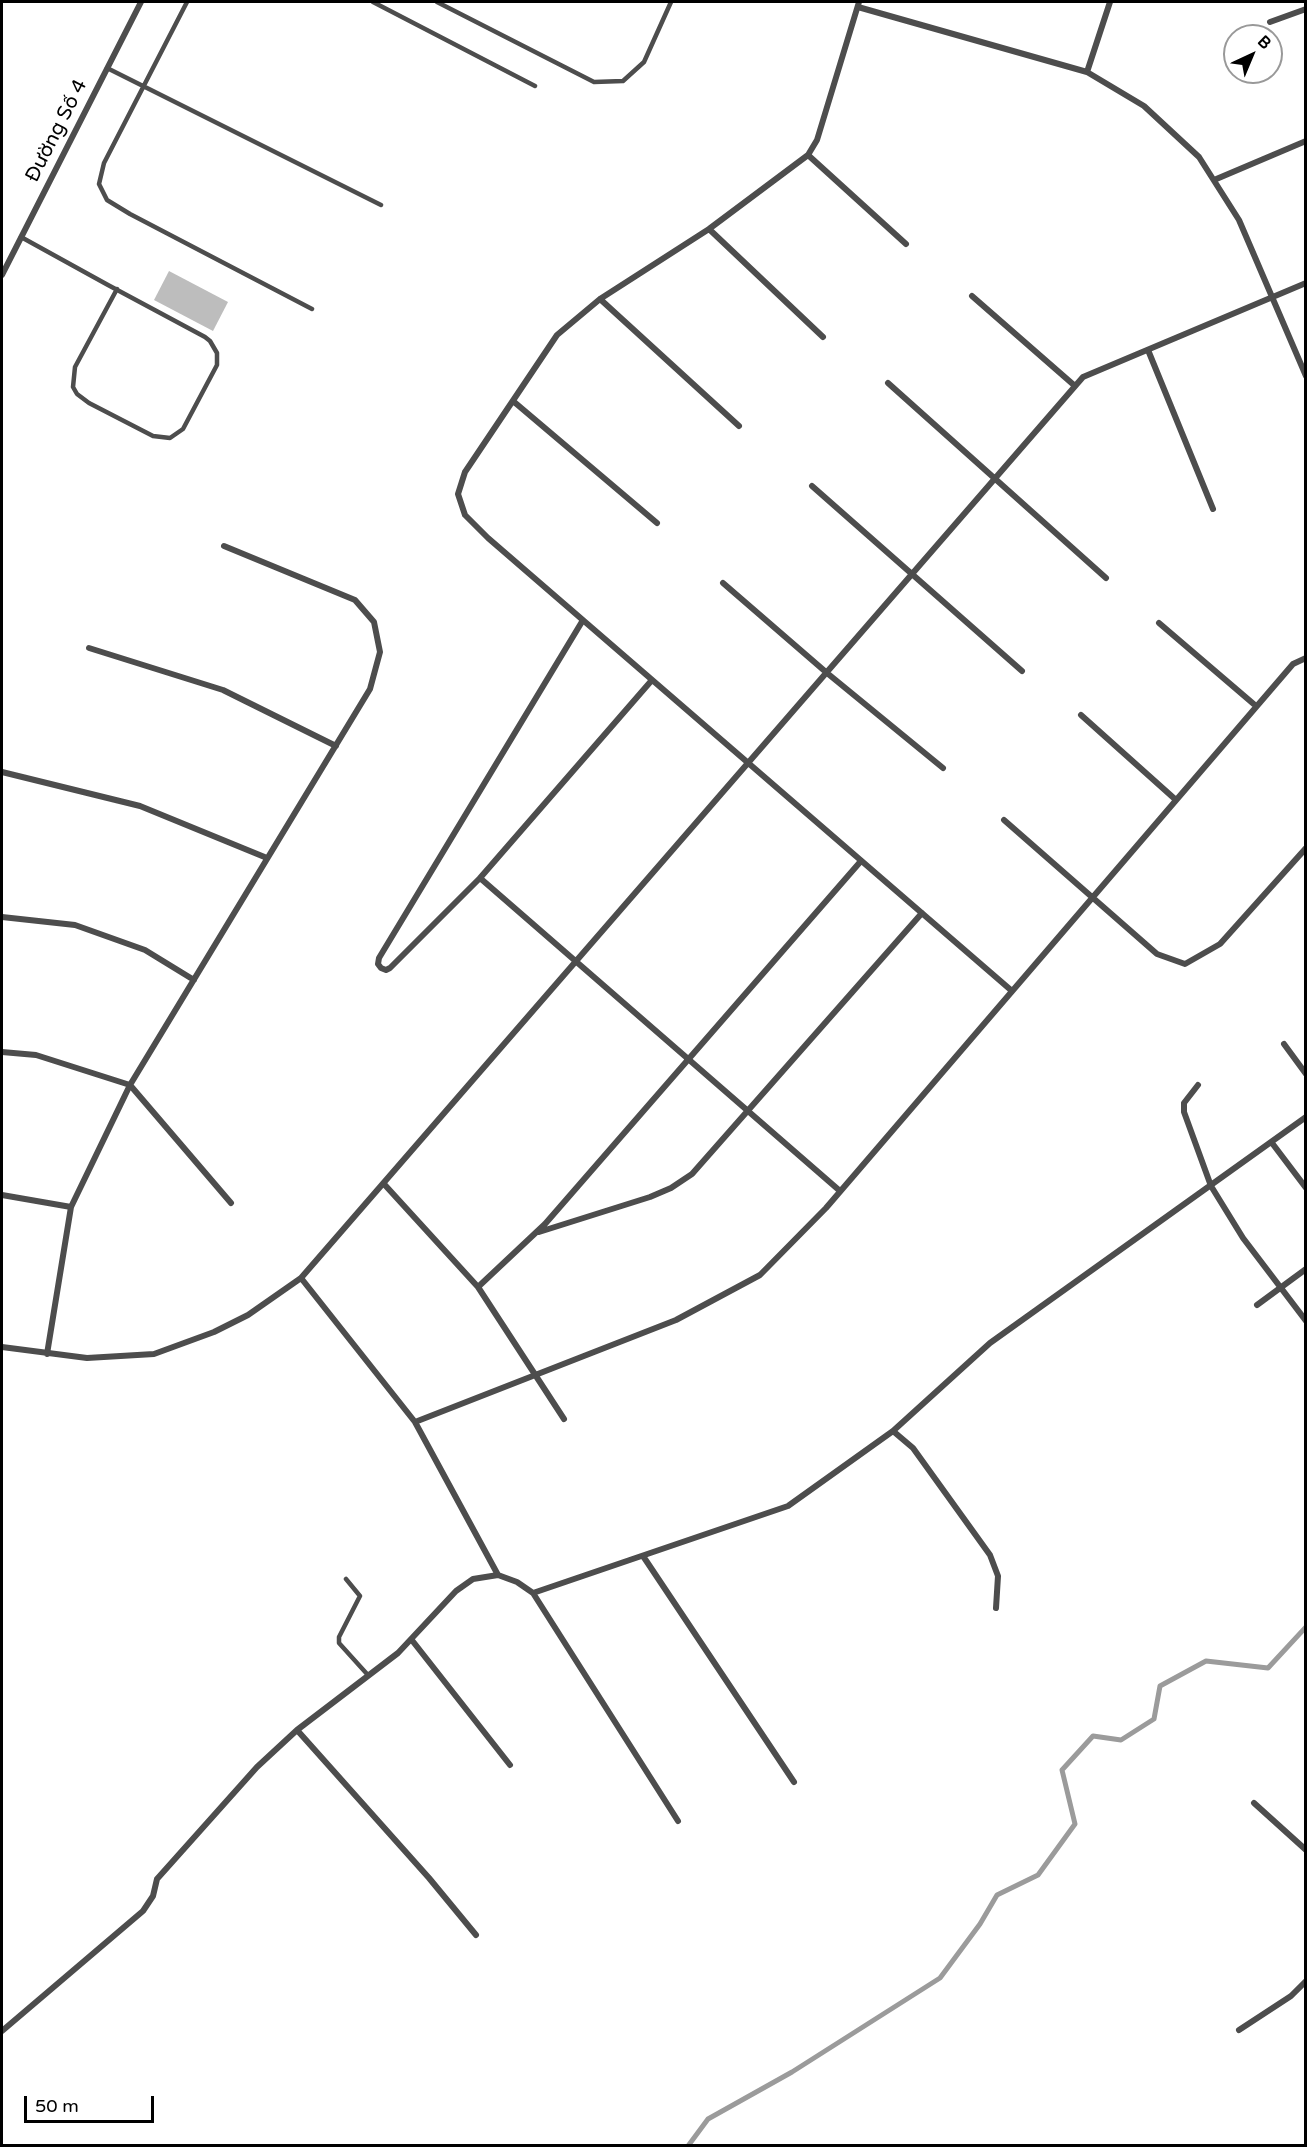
<!DOCTYPE html>
<html>
<head>
<meta charset="utf-8">
<style>
  body { margin:0 }
  #map { position:relative; width:1307px; height:2147px; overflow:hidden; background:#fff; font-family:"Varela Round",sans-serif }
  canvas { display:block }
  .frame { position:absolute; inset:0; border:3px solid #000; pointer-events:none }
  .north { position:absolute; left:1223px; top:24px; width:60px; height:60px; box-sizing:border-box; background:#fff; border:2px solid #999; border-radius:50%; rotate:44deg; font-size:16px; font-weight:700; line-height:24px; text-align:center; color:#000 }
  .north::after { content:''; display:block; margin:auto; width:21px; height:27px; background:#000; clip-path:polygon(50% 0,100% 100%,50% 72%,0 100%) }
  .scale { position:absolute; left:24px; top:2096px; width:130px; height:27px; box-sizing:border-box; border:3px solid #000; border-top:0; padding-left:8px; font-size:18px; line-height:21px; white-space:nowrap; color:#000; -webkit-text-stroke:4px #fff; paint-order:stroke }
</style>
</head>
<body>
<div id="map">
<canvas width="1307" height="2147"></canvas>
<div class="frame"></div>
<div class="north">B</div>
<div class="scale">50 m</div>
</div>
<script>
const c = document.querySelector('canvas').getContext('2d');
c.lineJoin = 'round';
function toPath(rows) {
  const path = new Path2D();
  for (const r of rows) {
    path.moveTo(r[0], r[1]);
    for (let i = 2; i < r.length; i += 2) path.lineTo(r[i], r[i + 1]);
  }
  return path;
}
function strokePath(path, color, width, dash) {
  c.strokeStyle = color;
  c.lineWidth = width;
  c.lineCap = dash ? 'butt' : 'round';
  c.setLineDash(dash || []);
  c.stroke(path);
}
function fill(path, color) {
  c.fillStyle = color;
  c.fill(path, 'evenodd');
}
function drawText(font, color, halo, rows, align = 'center') {
  c.font = font + ' "Varela Round",sans-serif';
  c.lineWidth = 5;
  c.setLineDash([]);
  c.textBaseline = 'middle';
  c.strokeStyle = halo;
  c.fillStyle = color;
  for (const [text, x, y, turn = 0] of rows) {
    c.save();
    c.translate(x, y);
    c.rotate((+turn || 0) * Math.PI / 180);
    c.textAlign = isNaN(turn) ? turn : align;
    if (halo) c.strokeText(text, 0, 0);
    c.fillText(text, 0, 0);
    c.restore();
  }
}
strokePath(toPath([
  [688,2146,708,2119,792,2072,940,1978,980,1924,997,1895,1038,1875,1075,1824,1062,1770,1093,1736,1121,1740,1154,1719,1160,1686,1206,1661,1268,1668,1306,1627]
]), '#9b9b9b', 5);
fill(toPath([
  [169,271,228,302,213,331,154,300]
]), '#bdbdbd');
strokePath(toPath([
  [187,2,104,163,99,184,107,200,130,214,312,309],
  [373,2,535,86],
  [437,2,594,82,623,81,644,62,671,2],
  [107,68,381,205],
  [21,237,108,285,205,337,210,341,217,353,217,365,183,429,170,438,153,436,89,403,77,394,73,387,75,367,117,289],
  [346,1579,360,1596,339,1637,339,1643,367,1674]
]), '#4d4d4d', 4.5);
strokePath(toPath([
  [859,2,817,140,808,155,709,229,600,299,557,335,465,472,458,494,465,515,488,538,1012,991],
  [858,7,1087,72,1144,106,1199,157,1239,220,1306,376],
  [1270,22,1306,9],
  [1087,72,1110,2],
  [808,155,906,244],
  [1214,180,1306,141],
  [709,229,823,337],
  [2,275,141,2],
  [972,296,1075,386],
  [600,299,739,426],
  [1148,350,1213,509],
  [888,383,1106,578],
  [513,401,657,523],
  [812,486,1022,671],
  [723,583,827,673,943,768],
  [583,620,379,958,378,964,381,968,386,970,390,968,480,878,652,680],
  [1159,623,1256,706],
  [89,648,223,690,336,746],
  [1081,715,1176,800],
  [2,772,140,806,267,858],
  [1004,820,1157,954,1185,964,1220,944,1306,848],
  [480,878,840,1191],
  [2,917,75,925,145,950,194,980],
  [1284,1044,1306,1074],
  [2,1052,36,1055,130,1085,231,1203],
  [1198,1085,1184,1103,1184,1112,1211,1186,1243,1238,1306,1321],
  [1272,1143,1306,1188],
  [384,1184,478,1287,564,1419],
  [2,1195,71,1207],
  [539,1232,650,1197,671,1188,692,1174,922,913],
  [301,1278,415,1422,498,1575,517,1582,533,1593,678,1821],
  [478,1287,545,1224,861,861],
  [1257,1305,1306,1269],
  [2,1347,87,1358,154,1354,214,1332,248,1315,301,1278,1083,377,1306,283],
  [47,1354,71,1207,130,1085,370,689,380,652,374,622,355,600,224,546],
  [415,1422,676,1320,760,1275,826,1208,1293,664,1306,658],
  [893,1431,913,1448,990,1555,998,1576,996,1608],
  [643,1556,794,1782],
  [533,1593,788,1506,893,1431,990,1343,1306,1117],
  [411,1639,510,1765],
  [297,1730,429,1878,476,1935],
  [1254,1803,1306,1850],
  [1239,2030,1291,1996,1306,1981],
  [2,2031,143,1911,153,1896,157,1879,257,1767,297,1730,398,1653,456,1591,473,1579,498,1575]
]), '#4d4d4d', 6);
drawText('20px', '#000', '#fff', [
  ["Đường Số 4",57,131,-63]
]);
</script>
</body>
</html>
